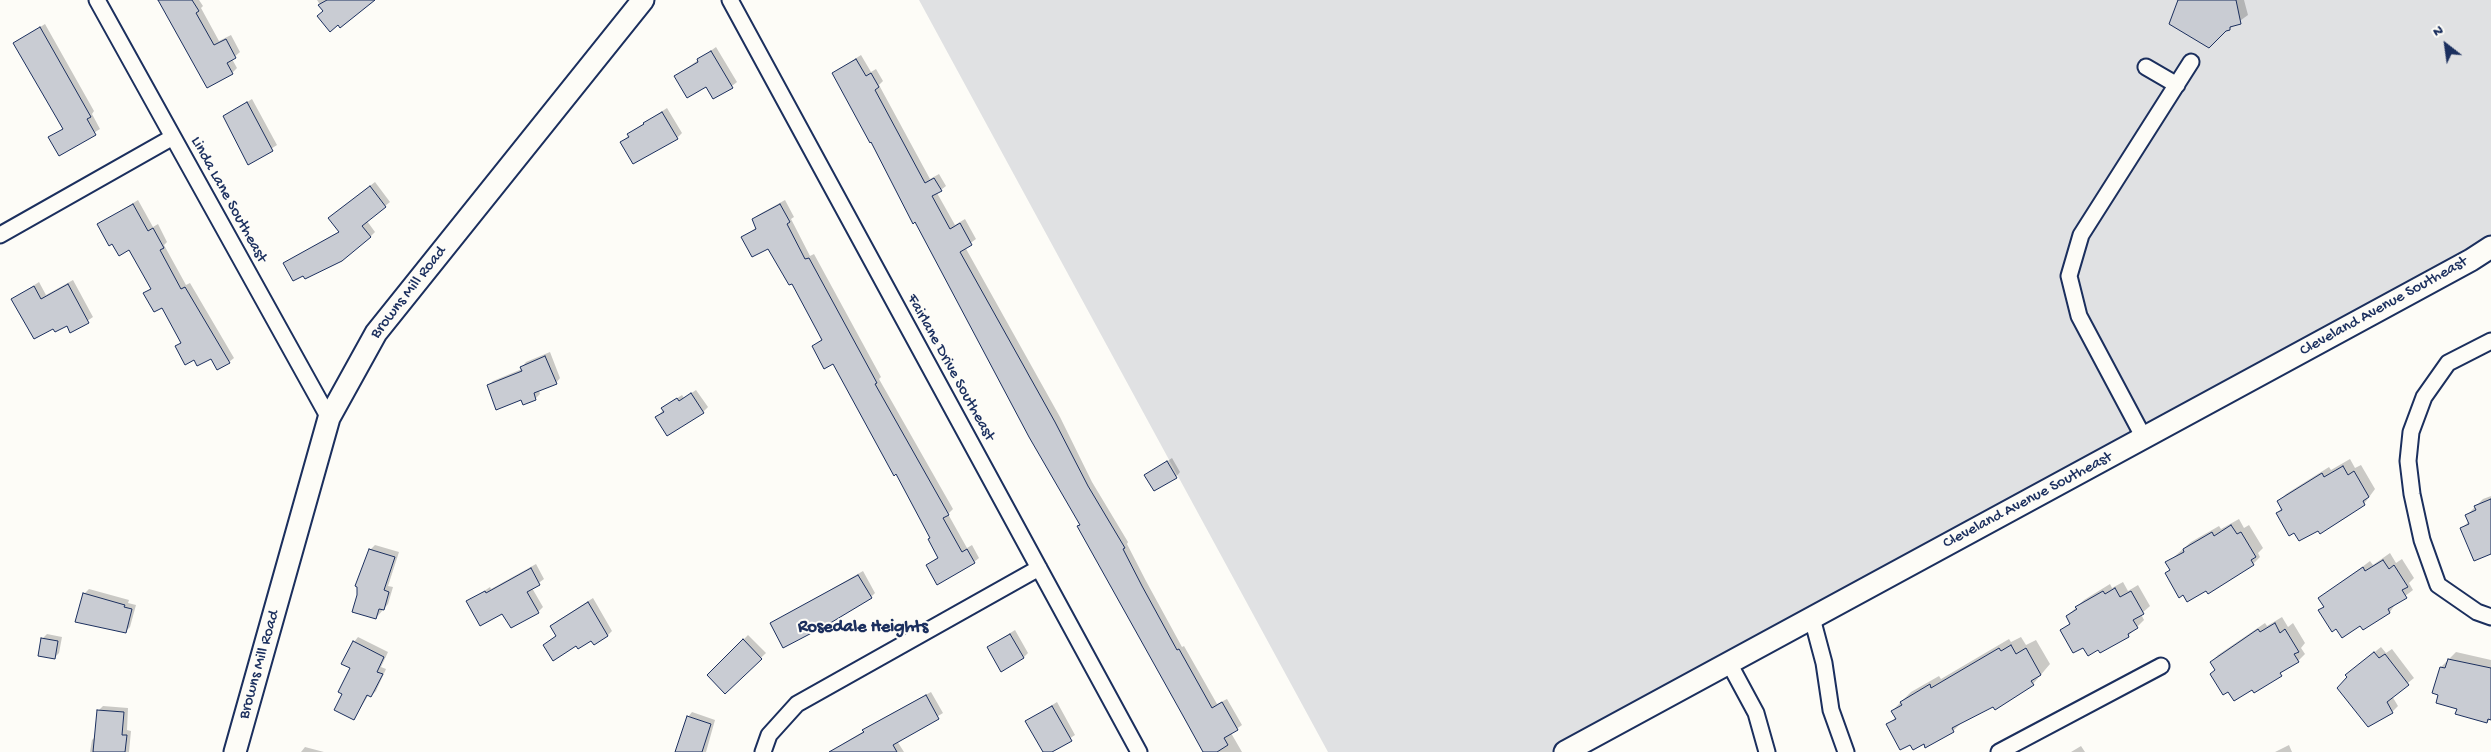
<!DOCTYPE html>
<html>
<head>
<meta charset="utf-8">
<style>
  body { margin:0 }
  #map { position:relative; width:2491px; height:752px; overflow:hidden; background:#fdfcf7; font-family:"Gochi Hand",sans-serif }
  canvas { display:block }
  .north { position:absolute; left:2421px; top:20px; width:50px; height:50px; -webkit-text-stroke:4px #fdfcf7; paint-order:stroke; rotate:330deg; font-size:14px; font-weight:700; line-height:20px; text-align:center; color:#1b2f5e }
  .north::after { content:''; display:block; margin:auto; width:18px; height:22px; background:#1b2f5e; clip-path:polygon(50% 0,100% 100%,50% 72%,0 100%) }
</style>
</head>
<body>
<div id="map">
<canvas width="2491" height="752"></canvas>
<div class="north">N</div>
</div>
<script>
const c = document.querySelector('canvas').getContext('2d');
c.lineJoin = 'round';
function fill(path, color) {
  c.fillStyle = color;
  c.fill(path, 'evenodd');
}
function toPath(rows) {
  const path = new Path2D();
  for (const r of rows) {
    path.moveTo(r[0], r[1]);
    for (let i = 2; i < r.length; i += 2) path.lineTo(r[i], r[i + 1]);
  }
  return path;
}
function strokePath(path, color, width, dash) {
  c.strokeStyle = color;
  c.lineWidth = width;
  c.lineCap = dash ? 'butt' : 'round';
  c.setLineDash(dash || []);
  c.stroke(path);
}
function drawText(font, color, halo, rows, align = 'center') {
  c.font = font + ' "Gochi Hand",sans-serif';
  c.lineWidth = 4;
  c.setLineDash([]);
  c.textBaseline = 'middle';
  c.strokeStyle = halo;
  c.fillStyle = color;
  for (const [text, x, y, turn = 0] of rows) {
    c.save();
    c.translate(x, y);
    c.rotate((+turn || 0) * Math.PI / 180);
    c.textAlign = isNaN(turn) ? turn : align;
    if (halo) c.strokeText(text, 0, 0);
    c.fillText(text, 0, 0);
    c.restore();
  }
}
fill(toPath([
  [919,0,2491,0,2491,255,1573,752,1328,752]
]), '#e0e1e3');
fill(toPath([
  [158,0,199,0,203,6,201,8,219,41,231,35,240,52,232,59,237,68,232,73],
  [317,0,373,0,324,11],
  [2180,0,2244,0,2248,15,2230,28],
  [45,24,94,111,92,114,100,129,59,154,50,138,64,128,15,43],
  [716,47,737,82,732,86,706,86,676,76],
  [861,55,871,72,876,69,883,81,879,85,930,179,939,174,946,186,937,193,955,225,965,219,976,239,965,247,1060,417,1092,482,1128,542,1127,544,1146,581,1182,647,1184,646,1217,704,1227,699,1242,725,1231,733,1242,752,1205,752,872,140,833,73],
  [252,99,277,145,249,163,225,116],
  [667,108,682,133,677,138,622,142,634,130],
  [375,182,390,202,367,221,375,232,371,236,341,260,285,263,340,231,335,213],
  [138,200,153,227,158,224,167,242,164,245,186,285,190,283,234,358,229,362,211,357,195,359,176,347,181,342,162,306,145,293,152,288,130,248,98,225],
  [785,200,794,217,791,219,810,256,814,254,881,377,879,379,953,509,948,514,967,548,972,545,979,558,974,562,927,565,939,556,918,511,833,363,813,346,822,339,792,282,768,247,743,237,757,227,753,219,758,215],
  [73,280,93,317,71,332,67,325,13,299,39,282,46,295],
  [550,352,560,378,556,383,539,390,540,394,536,398,524,404,521,398,488,386,493,381,522,369,522,367,526,362],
  [696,390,708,407,703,412,657,417,668,404,682,395,684,398],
  [1172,458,1180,472,1176,477,1146,476],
  [2350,459,2355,468,2361,465,2375,489,2364,504,2347,517,2320,533,2318,529,2277,513,2282,508,2278,502,2286,494,2329,467,2331,470],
  [2491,496,2491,552,2462,528,2469,521,2467,515,2483,499],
  [2239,519,2244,528,2249,525,2263,548,2258,553,2260,557,2253,564,2206,590,2166,573,2171,569,2167,563,2191,542,2219,526,2221,529],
  [375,545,399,552,388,586,393,587,388,604,376,618,370,550],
  [2390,553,2396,563,2402,559,2414,578,2409,583,2413,590,2396,603,2390,612,2363,629,2360,625,2336,627,2320,610,2324,606,2320,599,2370,561,2373,565],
  [536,564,544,579,532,588,543,607,538,612,503,612,468,602,490,587,491,589],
  [863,571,875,593,871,597,771,624],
  [2123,582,2128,591,2138,585,2150,606,2141,614,2144,620,2128,636,2099,648,2083,646,2062,630,2071,622,2067,616,2084,600,2110,584,2112,588],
  [89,589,129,600,128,603,136,605,130,627,125,632,84,594],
  [593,598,612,631,608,635,594,643,592,639,544,645,557,635,551,626,556,622],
  [2282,617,2288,627,2293,623,2305,643,2301,648,2305,654,2298,661,2254,691,2216,669,2211,662,2218,655,2265,623,2267,626],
  [1015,630,1028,653,1024,657,988,647],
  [47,634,62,637,59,653,54,658,42,639],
  [748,635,766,653,725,692,709,675],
  [358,637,388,652,381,667,386,669,376,691,371,696,369,694,354,719,344,694,352,667,354,642],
  [2021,637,2026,645,2036,640,2050,664,2033,684,1963,721,1953,731,1924,743,1911,743,1888,725,1896,717,1892,711,1911,692,1939,676,1941,679,2009,639,2011,642],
  [2381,647,2386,653,2392,649,2414,678,2392,696,2398,706,2392,712,2346,675],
  [2456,652,2491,660,2491,719,2487,722,2458,708,2441,667],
  [931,692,943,713,897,741,904,752,842,752,839,747,844,743,864,731,869,726],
  [1057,702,1075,735,1049,752,1044,752,1027,721],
  [103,706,128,708,127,730,131,731,129,752,90,752,92,740,96,736,99,710],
  [692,712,715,720,706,752,676,752,688,717],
  [2289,745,2292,752,2275,752],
  [2081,746,2085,752,2071,752],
  [305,747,324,752,301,752]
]), '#0003');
const building = toPath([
  [158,0,192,0,199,11,196,13,214,45,226,39,236,58,227,63,233,74,207,88,158,0],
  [327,0,375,0,340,28,338,25,330,32,317,16,323,11,318,5,327,0],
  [2178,0,2236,0,2241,24,2230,27,2230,30,2226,31,2209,48,2169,24,2178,0],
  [40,27,91,117,87,119,96,135,59,156,48,137,63,129,13,43,40,27],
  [711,51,733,88,713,99,706,87,687,98,674,76,698,62,697,59,711,51],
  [856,59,866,76,871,73,879,87,875,90,925,183,934,178,942,191,932,196,950,229,960,223,972,245,960,252,1055,422,1088,486,1125,548,1123,549,1142,586,1177,650,1179,649,1212,708,1222,702,1238,730,1224,738,1228,745,1217,752,1203,752,1182,714,1077,526,1080,525,1029,437,915,222,913,224,871,142,870,143,832,73,856,59],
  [247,102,273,151,248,165,223,116,247,102],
  [662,112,678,139,633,164,620,142,629,137,627,134,644,124,643,123,662,112],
  [370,186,386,207,362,226,371,237,342,261,305,279,303,276,293,281,283,263,339,232,328,218,370,186],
  [133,204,148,231,153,228,164,248,160,250,181,289,185,287,230,363,217,370,211,359,197,366,194,360,185,365,175,346,181,343,162,308,154,312,143,293,151,289,129,250,119,256,112,244,109,246,97,224,133,204],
  [780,204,790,222,787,224,805,259,809,258,877,383,875,384,949,515,943,518,962,552,967,549,975,563,937,585,926,565,938,558,928,539,930,538,896,474,894,476,833,364,824,369,812,346,822,340,792,284,789,285,768,249,752,257,741,237,756,229,752,219,780,204],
  [68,284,89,323,70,333,67,326,55,332,53,329,34,339,11,299,34,286,41,299,68,284],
  [545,356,557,384,534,393,536,400,523,405,521,400,496,410,487,385,522,371,520,367,545,356],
  [691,393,704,413,667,436,655,417,664,412,661,408,677,398,679,401,691,393],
  [1167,461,1177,478,1154,491,1144,475,1167,461],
  [2343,466,2348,475,2354,471,2369,497,2363,501,2365,505,2320,534,2318,531,2299,541,2294,533,2289,536,2276,513,2282,510,2277,501,2322,473,2324,477,2343,466],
  [2491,499,2491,554,2474,561,2460,528,2469,524,2465,515,2476,510,2474,506,2491,499],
  [2231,525,2237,534,2241,532,2256,557,2251,560,2254,565,2208,594,2206,591,2187,602,2183,595,2179,598,2165,573,2170,570,2165,562,2184,552,2183,549,2212,532,2214,536,2231,525],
  [369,549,395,557,384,590,389,592,384,610,379,609,376,619,352,612,357,595,357,587,355,586,369,549],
  [2383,560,2389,569,2394,565,2408,587,2402,590,2407,598,2388,609,2390,613,2363,630,2360,626,2342,638,2336,629,2332,632,2318,610,2324,607,2318,598,2363,567,2365,571,2383,560],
  [531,568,540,585,527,592,539,613,511,628,502,614,480,626,466,601,485,591,486,593,531,568],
  [858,575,872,598,827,625,783,648,770,623,858,575],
  [2115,588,2120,597,2131,591,2144,614,2133,620,2138,628,2128,634,2129,637,2100,653,2098,650,2088,656,2083,648,2073,653,2060,630,2070,624,2066,616,2077,609,2075,607,2103,591,2105,594,2115,588],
  [83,593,125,605,124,607,132,609,126,633,75,622,83,593],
  [588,602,608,636,594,645,591,641,578,649,576,646,553,661,543,645,556,636,550,626,588,602],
  [2275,623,2280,633,2285,629,2299,652,2294,654,2299,662,2280,673,2282,676,2254,693,2252,690,2234,701,2228,692,2223,695,2210,674,2215,670,2210,662,2258,629,2260,632,2275,623],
  [1010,634,1024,658,1001,672,987,647,1010,634],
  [41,638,58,641,55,659,38,656,41,638],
  [743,639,762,659,725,694,707,675,743,639],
  [353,641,384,657,377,672,383,674,371,697,367,695,354,720,334,710,342,694,338,692,350,668,341,664,353,641],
  [2011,645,2016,654,2026,648,2041,675,2031,681,2034,685,1995,710,1993,707,1952,728,1954,732,1925,748,1924,744,1913,750,1910,745,1900,750,1886,724,1896,719,1891,711,1902,705,1900,702,1930,684,1931,688,1999,648,2001,651,2011,645],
  [2374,652,2379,658,2385,654,2409,685,2387,702,2393,713,2368,727,2337,688,2347,677,2345,675,2374,652],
  [2448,659,2491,668,2491,720,2488,719,2487,723,2455,714,2457,709,2436,703,2438,695,2432,693,2440,667,2445,668,2448,659],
  [926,695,939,719,893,745,897,752,829,752,864,732,862,730,926,695],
  [1052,706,1072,741,1052,752,1043,752,1025,721,1052,706],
  [97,710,124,712,122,735,127,735,125,752,93,752,97,710],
  [687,716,711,724,702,752,675,752,687,716]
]);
fill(building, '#c9ccd3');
strokePath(building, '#1b2f5e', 1);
const street = toPath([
  [97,0,329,418],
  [730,0,1139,752],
  [2146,67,2177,85],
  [0,235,173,137],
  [2491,341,2448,363,2424,397,2411,432,2408,461,2412,494,2422,540,2438,585,2477,612,2491,617],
  [2144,438,2079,316,2069,276,2081,235,2191,62],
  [1812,618,1824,663,1831,710,1846,752],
  [1729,663,1756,713,1767,752],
  [763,752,769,735,797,704,1039,568],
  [1999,752,2161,666]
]);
const secondary = toPath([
  [235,752,329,418,376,333,643,0],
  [1565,752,2471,260,2491,247]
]);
strokePath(street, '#1b2f5e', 19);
strokePath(secondary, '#1b2f5e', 25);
strokePath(street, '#fdfcf7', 15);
strokePath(secondary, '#fdfcf7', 21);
drawText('16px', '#1b2f5e', '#fdfcf7', [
  ["Linda Lane Southeast",228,200,61],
  ["Browns Mill Road",409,293,-52],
  ["Cleveland Avenue Southeast",2384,307,-29],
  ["Fairlane Drive Southeast",950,368,61],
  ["Cleveland Avenue Southeast",2028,501,-28],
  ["Browns Mill Road",260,665,-74]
]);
drawText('bold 18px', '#1b2f5e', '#fdfcf7', [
  ["Rosedale Heights",863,628]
]);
</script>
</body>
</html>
